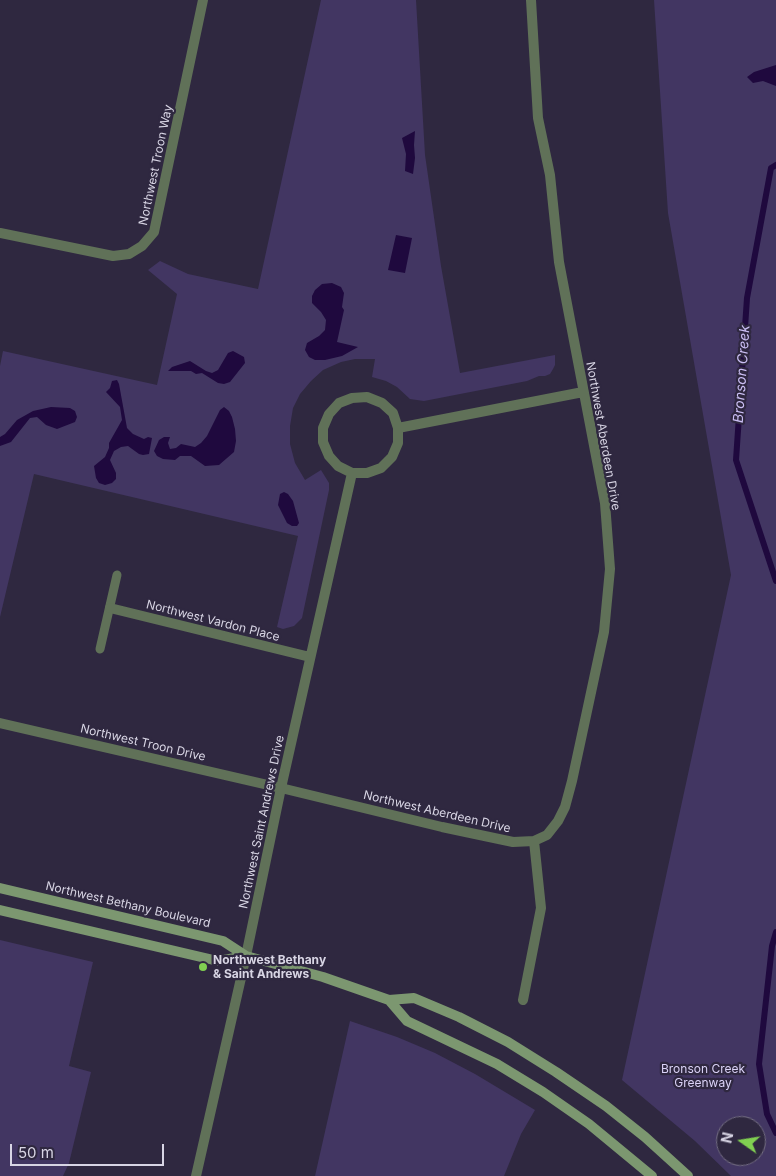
<!DOCTYPE html>
<html>
<head>
<meta charset="utf-8">
<style>
  body { margin:0 }
  #map { position:relative; width:776px; height:1176px; overflow:hidden; background:#2f2840; font-family:Inter,sans-serif }
  canvas { display:block }
  .north { position:absolute; left:716px; top:1116px; width:50px; height:50px; box-sizing:border-box; background:#2f2840; border:1px solid #736d82; border-radius:50%; rotate:283deg; font-size:14px; font-weight:700; line-height:20px; text-align:center; color:#d8d5e4 }
  .north::after { content:''; display:block; margin:auto; width:18px; height:22px; background:#80d051; clip-path:polygon(50% 0,100% 100%,50% 72%,0 100%) }
  .scale { position:absolute; left:10px; top:1144px; width:154px; height:22px; box-sizing:border-box; border:2px solid #d8d5e4; border-top:0; padding-left:6px; font-size:15px; line-height:18px; white-space:nowrap; color:#d8d5e4; -webkit-text-stroke:4px #2f2840; paint-order:stroke }
</style>
</head>
<body>
<div id="map">
<canvas width="776" height="1176"></canvas>
<div class="north">N</div>
<div class="scale">50 m</div>
</div>
<script>
const c = document.querySelector('canvas').getContext('2d');
c.lineJoin = 'round';
function fill(path, color) {
  c.fillStyle = color;
  c.fill(path, 'evenodd');
}
function toPath(rows) {
  const path = new Path2D();
  for (const r of rows) {
    path.moveTo(r[0], r[1]);
    for (let i = 2; i < r.length; i += 2) path.lineTo(r[i], r[i + 1]);
  }
  return path;
}
function strokePath(path, color, width, dash) {
  c.strokeStyle = color;
  c.lineWidth = width;
  c.lineCap = dash ? 'butt' : 'round';
  c.setLineDash(dash || []);
  c.stroke(path);
}
function drawText(font, color, halo, rows, align = 'center') {
  c.font = font + ' Inter,sans-serif';
  c.lineWidth = 4.5;
  c.setLineDash([]);
  c.textBaseline = 'middle';
  c.strokeStyle = halo;
  c.fillStyle = color;
  for (const [text, x, y, turn = 0] of rows) {
    c.save();
    c.translate(x, y);
    c.rotate((+turn || 0) * Math.PI / 180);
    c.textAlign = isNaN(turn) ? turn : align;
    if (halo) c.strokeText(text, 0, 0);
    c.fillText(text, 0, 0);
    c.restore();
  }
}
fill(toPath([
  [321,0,416,0,425,155,441,266,460,373,555,355,555,365,553,369,550,374,545,376,539,376,527,381,424,401,410,399,397,387,386,381,372,377,375,359,355,359,341,362,323,370,311,381,300,394,293,408,290,426,290,444,295,463,305,480,321,470,329,483,329,490,302,618,294,626,283,629,277,627,298,536,34,474,0,617,0,366,3,351,157,385,177,294,148,270,160,261,188,274,258,289],
  [654,0,776,0,776,1176,731,1176,695,1141,622,1080,731,575,668,213],
  [726,1126,756,1126,756,1156,726,1156],
  [0,940,93,962,69,1066,91,1072,69,1163,63,1176,0,1176],
  [350,1021,397,1037,435,1053,475,1074,535,1110,521,1134,504,1176,315,1176]
]), '#423662');
fill(toPath([
  [776,65,776,86,763,81,753,83,747,77,754,72],
  [415,131,414,145,415,158,413,174,405,171,406,154,402,138],
  [396,235,412,238,405,273,388,270],
  [332,283,341,287,344,293,342,307,344,310,337,342,358,347,342,356,325,360,315,360,309,357,305,350,307,343,319,336,325,330,326,320,321,312,312,303,312,296,315,290,322,284],
  [233,351,244,357,245,363,230,382,224,384,218,383,202,373,196,374,191,371,168,371,172,367,190,361,206,371,212,373,218,370,228,353],
  [117,380,119,384,127,428,133,434,144,439,148,437,152,438,149,454,143,455,139,454,128,446,121,447,114,451,110,460,116,473,116,479,112,483,105,485,99,483,96,478,94,466,105,457,109,448,109,443,122,420,120,407,106,392,110,388,112,381],
  [51,407,70,408,75,411,77,417,75,422,57,429,46,425,37,417,30,418,11,442,0,446,0,437,5,434,17,420,33,411],
  [224,407,229,411,232,417,235,429,236,441,234,452,219,465,205,466,191,456,180,456,175,460,163,459,157,456,154,451,159,440,164,437,170,437,168,443,170,449,176,448,181,444,195,447,201,443,207,436,220,410],
  [284,492,288,494,293,501,299,523,297,526,292,526,287,523,278,505,280,494]
]), '#1f093e');
strokePath(toPath([
  [776,165,771,168,747,298,736,460,776,581],
  [776,932,772,946,759,1064,767,1114,776,1133]
]), '#1f093e', 6);
strokePath(toPath([
  [100,649,117,575]
]), '#607158', 9);
strokePath(toPath([
  [0,233,113,256,129,254,142,246,154,232,203,0],
  [398,428,393,413,382,403,367,397,352,398,339,403,329,414,323,428,323,442,329,456,338,466,352,473,367,473,381,468,392,457,398,443,398,428,583,392],
  [110,608,310,657],
  [0,723,281,788,442,827,513,842,534,841,547,835,558,821,565,807,572,781,604,632,610,569,605,503,559,262,550,175,538,118,531,0],
  [523,1000,541,908,534,841],
  [196,1176,246,956,281,788,352,473]
]), '#607158', 10);
strokePath(toPath([
  [0,888,223,941,246,956,323,977,389,1000,414,998,459,1017,508,1042,556,1072,606,1106,645,1137,688,1176],
  [0,910,218,961,246,956],
  [389,1000,407,1021,497,1064,543,1092,589,1124,652,1176]
]), '#7c9770', 10);
for (const [x, y, r, color] of [
  [203,967,5,"#80d051"]
]) {
  const dot = new Path2D();
  dot.arc(x, y, r, 0, 2 * Math.PI);
  c.fillStyle = color;
  c.fill(dot);
  strokePath(dot, '#2f2840', 2);
}
drawText('12px', '#d8d5e4', '#2f2840', [
  ["Northwest Troon Way",156,165,-78],
  ["Northwest Aberdeen Drive",603,436,80],
  ["Northwest Vardon Place",213,621,14],
  ["Northwest Troon Drive",143,743,13],
  ["Northwest Aberdeen Drive",437,812,13],
  ["Northwest Saint Andrews Drive",262,822,-78],
  ["Northwest Bethany Boulevard",128,905,13]
]);
drawText('bold 12px', '#d8d5e4', '#2f2840', [
  ["Northwest Bethany",213,960],
  ["& Saint Andrews",213,974]
], 'left');
drawText('12px', '#dbd3f7', '#2f2840', [
  ["Bronson Creek",703,1069],
  ["Greenway",703,1083]
]);
drawText('italic 14px', '#cabef3', '#2f2840', [
  ["Bronson Creek",742,374,-86]
]);
</script>
</body>
</html>
